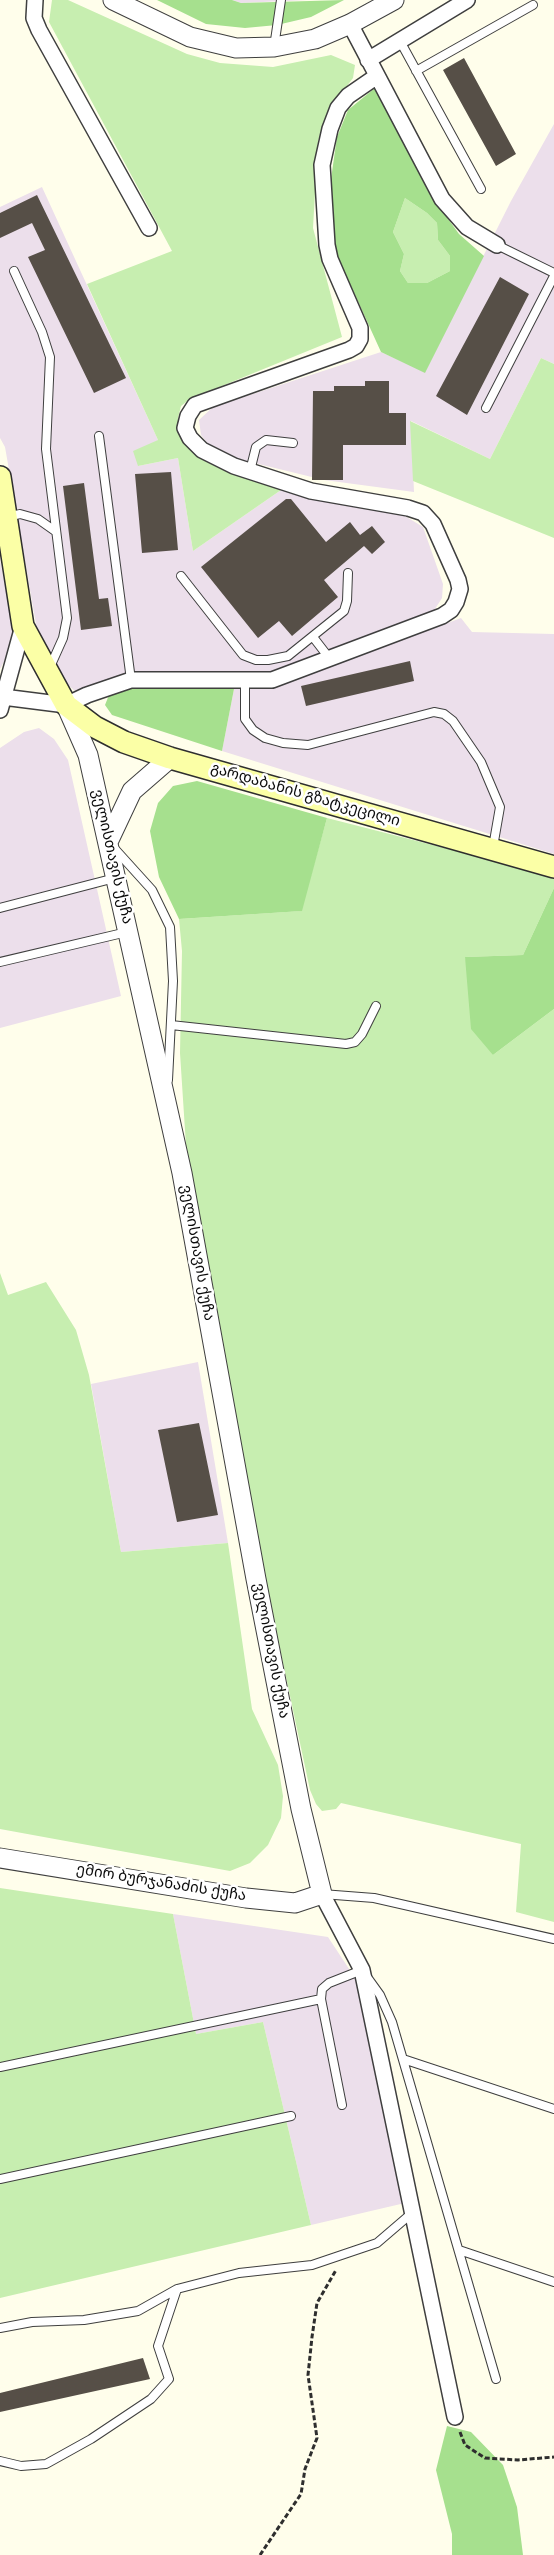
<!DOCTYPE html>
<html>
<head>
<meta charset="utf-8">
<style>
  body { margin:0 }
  canvas { display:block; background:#fffeeb }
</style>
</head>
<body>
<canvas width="554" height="2555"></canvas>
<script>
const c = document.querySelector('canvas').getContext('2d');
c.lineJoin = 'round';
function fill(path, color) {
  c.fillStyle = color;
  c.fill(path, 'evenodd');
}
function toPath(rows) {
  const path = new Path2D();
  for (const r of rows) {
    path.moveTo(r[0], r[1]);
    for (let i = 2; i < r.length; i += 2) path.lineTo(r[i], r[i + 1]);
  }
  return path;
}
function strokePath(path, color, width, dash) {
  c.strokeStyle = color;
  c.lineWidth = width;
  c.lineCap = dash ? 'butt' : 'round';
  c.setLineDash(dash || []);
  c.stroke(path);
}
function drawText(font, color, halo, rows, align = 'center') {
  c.font = font + ' Spectral,"Noto Sans Georgian",serif';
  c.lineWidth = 5;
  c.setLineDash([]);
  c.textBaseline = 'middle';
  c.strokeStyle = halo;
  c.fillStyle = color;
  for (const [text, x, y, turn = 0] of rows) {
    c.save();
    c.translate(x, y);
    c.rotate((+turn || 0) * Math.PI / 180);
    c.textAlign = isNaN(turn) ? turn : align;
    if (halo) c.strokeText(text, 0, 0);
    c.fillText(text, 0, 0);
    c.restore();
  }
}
fill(toPath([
  [232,0,307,0,241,3],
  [554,124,554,364,541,358,490,459,411,421,414,492,324,480,234,458,209,445,201,435,199,420,213,407,381,352,425,372,511,201],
  [42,187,158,440,138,466,178,458,193,551,281,490,405,516,423,527,443,584,442,598,433,612,271,672,77,693,64,681,40,647,5,447,0,438,0,207],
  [0,559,15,641,0,669],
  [461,618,472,632,554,634,554,854,222,751,234,689,279,686],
  [39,728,54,739,68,760,121,996,0,1028,0,748,24,732],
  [198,1362,228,1543,121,1552,91,1384],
  [173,1914,328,1937,357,1981,405,2203,311,2225,263,2022,196,2034]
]), '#ecdfeb');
fill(toPath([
  [52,0,68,0,187,54,220,63,273,67,331,55,355,65,353,78,328,111,318,141,313,228,342,337,190,399,181,406,178,418,179,434,197,455,228,472,281,490,193,551,178,458,138,466,133,451,158,440,87,284,172,251,49,22],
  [405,198,427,213,437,223,438,240,450,256,450,271,427,283,408,283,400,271,404,254,393,232],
  [541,358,554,364,554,538,413,481,410,421,490,459],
  [327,818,554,876,554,888,523,955,465,957,493,1055,554,1009,554,1922,516,1912,521,1844,341,1803,336,1809,322,1811,316,1804,310,1790,239,1456,187,1161,180,1053,182,951,179,919,301,911],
  [0,1273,8,1295,46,1282,76,1330,89,1375,121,1552,228,1543,252,1709,278,1765,283,1796,281,1818,268,1845,250,1863,230,1871,0,1829],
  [0,1888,173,1914,196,2034,263,2022,311,2225,0,2298]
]), '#c7eeb0');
fill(toPath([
  [157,0,232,0,241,3,344,0,311,17,277,25,245,28,206,24],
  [375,88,428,191,459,234,484,256,425,373,381,352,336,253,329,193,337,137,348,110],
  [405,198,427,213,437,223,438,240,450,256,450,271,427,283,408,283,400,271,404,254,393,232],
  [134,685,234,689,222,751,112,715,105,705,109,695],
  [197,781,327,818,302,911,179,919,159,877,150,831,158,803,173,786],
  [554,888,554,1009,493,1055,471,1029,465,957,523,955],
  [447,2426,471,2432,503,2465,517,2507,523,2555,452,2555,452,2534,436,2470]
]), '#a6e08e');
fill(toPath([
  [464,58,516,154,496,166,443,70],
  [37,195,126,378,94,393,28,257,45,250,32,223,0,238,0,213],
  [500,277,529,294,467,415,436,396],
  [365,381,389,381,389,413,406,413,406,445,343,445,343,480,312,480,313,391,334,391,334,386,365,386],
  [171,472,178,550,142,553,135,474],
  [84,483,99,599,108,598,112,626,81,630,63,486],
  [286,499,291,499,326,542,350,522,360,535,372,526,385,542,372,554,364,546,324,580,338,597,292,636,279,621,258,638,201,567],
  [410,661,414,681,306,706,301,686],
  [199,1423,218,1515,177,1522,158,1430],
  [143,2358,150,2379,0,2412,0,2393]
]), '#564f47');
const service = toPath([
  [400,41,481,189],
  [274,47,281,0],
  [416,71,533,5],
  [497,245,554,273],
  [14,271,42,332,50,357,46,449,67,618,63,638,50,667],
  [486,408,554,276],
  [99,436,131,680],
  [250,471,256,447,266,440,293,443],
  [7,517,20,514,38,519,55,531],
  [181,576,243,655,256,660,268,660,288,656,344,611,347,601,348,573],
  [313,637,330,659],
  [245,682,245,719,253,730,265,738,283,743,308,745,434,712,444,714,453,721,481,762,500,807,493,847],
  [114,848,152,890,170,927,173,981,168,1080],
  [0,908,115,878],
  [0,962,127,932],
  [171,1025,346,1044,355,1042,362,1034,376,1006],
  [322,1894,374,1898,554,1939],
  [321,1999,342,2105],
  [403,2059,554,2109],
  [0,2067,321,1999,322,1989,329,1983,362,1970,380,1995,392,2022,496,2379],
  [0,2179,291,2116],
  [459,2250,554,2282],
  [0,2328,32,2322,84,2320,138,2311,177,2289,239,2273,312,2265,377,2243,412,2213],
  [0,2461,21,2466,46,2464,91,2439,151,2399,169,2379,158,2346,177,2289]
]);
const minor = toPath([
  [35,0,34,18,39,30,149,228],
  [350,24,442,199,467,227,497,245],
  [368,60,467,0],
  [3,697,66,705,87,695,131,680,272,680,442,616,451,610,456,602,460,589,458,580,433,524,423,513,408,508,311,491,234,466,202,450,190,438,185,428,188,416,195,405,349,350,356,346,360,339,360,328,330,259,327,245,322,165,330,129,338,108,348,96,377,76],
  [0,710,23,626],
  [322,1894,362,1970,455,2417]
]);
const tertiary = toPath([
  [113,0,190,37,236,48,274,47,315,39,350,24,394,0],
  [108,842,132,791,170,758],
  [0,1858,246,1898,295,1903,322,1894,301,1809,256,1579,182,1173,88,755,66,705]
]);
const secondary = toPath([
  [0,477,23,626,66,705,95,727,124,742,170,758,554,867]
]);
strokePath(service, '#3f3f3f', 10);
strokePath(minor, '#3f3f3f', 18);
strokePath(tertiary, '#3f3f3f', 21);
strokePath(secondary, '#2e2e2e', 24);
strokePath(toPath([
  [460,2432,465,2445,485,2458,518,2460,554,2457],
  [260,2555,301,2494,305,2469,317,2438,308,2375,312,2337,317,2303,336,2270]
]), '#2e2e2e', 3, [5, 2.5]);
strokePath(service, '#fff', 8);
strokePath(minor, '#fff', 15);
strokePath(tertiary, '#fff', 19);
strokePath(secondary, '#fbffa6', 21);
drawText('15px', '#0c0c0c', '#fff', [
  ["გარდაბანის გზატკეცილი",305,796,16],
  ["ველისთავის ქუჩა",111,857,77],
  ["ველისთავის ქუჩა",196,1253,80],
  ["ველისთავის ქუჩა",270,1651,79],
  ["ემირ ბურჯანაძის ქუჩა",161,1884,9]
]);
</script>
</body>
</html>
